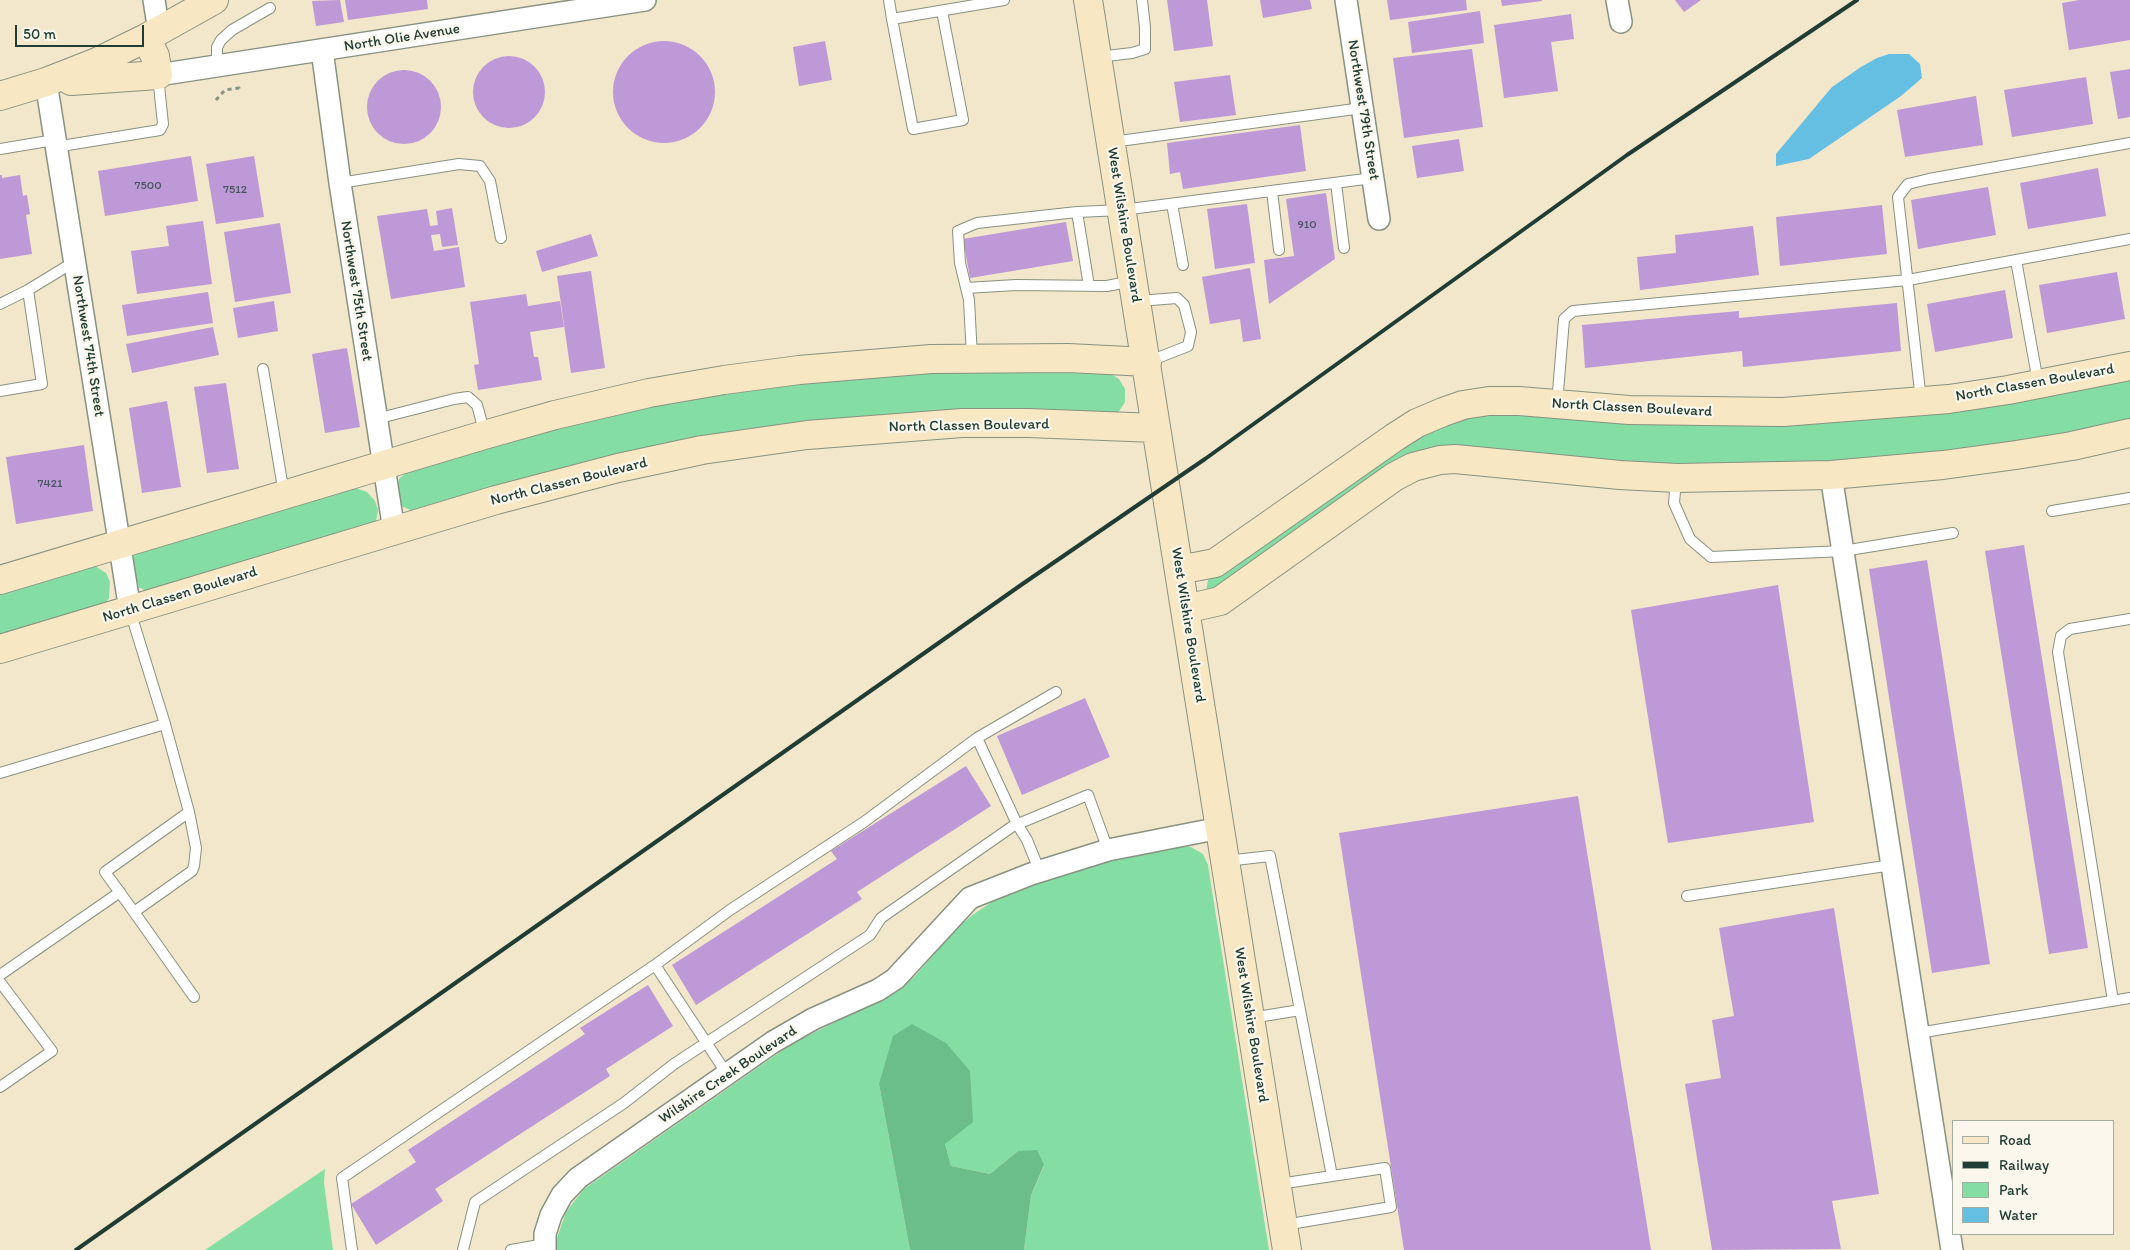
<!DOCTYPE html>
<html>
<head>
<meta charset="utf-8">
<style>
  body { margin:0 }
  #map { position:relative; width:2130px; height:1250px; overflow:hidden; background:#f2e6cb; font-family:Itim,sans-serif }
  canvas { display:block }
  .legend { position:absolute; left:1952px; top:1120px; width:162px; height:115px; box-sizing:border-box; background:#fbf7ec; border:1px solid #a3ada2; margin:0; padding:6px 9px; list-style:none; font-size:15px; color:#1f3d34 }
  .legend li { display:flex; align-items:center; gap:10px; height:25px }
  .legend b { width:25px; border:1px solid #a3ada2 }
  .scale { position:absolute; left:15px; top:25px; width:129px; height:22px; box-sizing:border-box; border:2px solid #1f3d34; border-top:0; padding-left:6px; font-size:15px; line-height:18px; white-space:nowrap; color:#1f3d34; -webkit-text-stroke:4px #fbf7ec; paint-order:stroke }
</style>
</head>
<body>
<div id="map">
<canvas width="2130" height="1250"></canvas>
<ul class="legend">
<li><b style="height:6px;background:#f8e7c3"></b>Road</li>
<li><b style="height:6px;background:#1f3d34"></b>Railway</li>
<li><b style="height:14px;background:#84dea4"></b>Park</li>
<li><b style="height:14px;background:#65bfe2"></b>Water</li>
</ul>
<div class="scale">50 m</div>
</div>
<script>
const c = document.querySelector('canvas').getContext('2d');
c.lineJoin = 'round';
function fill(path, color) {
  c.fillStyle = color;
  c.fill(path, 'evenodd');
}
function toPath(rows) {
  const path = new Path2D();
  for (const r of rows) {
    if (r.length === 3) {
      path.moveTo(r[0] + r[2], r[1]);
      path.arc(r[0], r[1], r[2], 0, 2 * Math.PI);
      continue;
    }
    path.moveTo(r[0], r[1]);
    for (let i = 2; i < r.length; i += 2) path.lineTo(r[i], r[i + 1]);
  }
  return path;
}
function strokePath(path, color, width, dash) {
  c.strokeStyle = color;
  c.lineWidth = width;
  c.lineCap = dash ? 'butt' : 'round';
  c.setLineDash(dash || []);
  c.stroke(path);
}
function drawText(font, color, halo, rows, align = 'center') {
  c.font = font + ' Itim,sans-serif';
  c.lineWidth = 4.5;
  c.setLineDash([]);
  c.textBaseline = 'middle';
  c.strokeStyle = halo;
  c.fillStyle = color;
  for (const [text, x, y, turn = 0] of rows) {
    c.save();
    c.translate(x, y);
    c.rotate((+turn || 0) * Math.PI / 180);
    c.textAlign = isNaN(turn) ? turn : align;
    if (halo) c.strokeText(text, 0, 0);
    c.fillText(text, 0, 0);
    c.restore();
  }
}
fill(toPath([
  [947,370,1111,374,1119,379,1125,389,1125,402,1118,413,1106,418,919,417,422,515,401,506,397,487,399,479,407,472,541,432,641,407,811,382],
  [2130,375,2130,424,1946,457,1713,468,1452,451,1216,592,1206,591,1208,580,1413,436,1467,412,1628,419],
  [353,487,367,492,375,501,378,510,376,521,367,528,149,592,138,587,131,578,130,566,134,556,143,549],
  [95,566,106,573,110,582,109,598,104,606,0,640,0,592,82,567],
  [1183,846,1191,847,1203,854,1208,865,1269,1250,1024,1250,1031,1195,1044,1166,1018,1151,990,1174,951,1166,945,1144,879,1084,910,1250,546,1250,557,1238,566,1212,584,1189,793,1043,898,991,916,975,958,927,974,914,1005,893,1085,862],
  [325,1169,324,1183,333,1250,205,1250]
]), '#84dea4');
fill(toPath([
  [912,1024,946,1043,970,1071,973,1122,945,1144,951,1166,990,1174,1018,1151,1037,1150,1044,1165,1031,1195,1024,1250,910,1250,879,1084,893,1036]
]), '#6bbd8a');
fill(toPath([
  [1889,54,1909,54,1920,64,1922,78,1901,96,1809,159,1776,166,1776,154,1832,87,1861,67,1877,58]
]), '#65bfe2');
fill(toPath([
  [340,0,344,22,316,26,312,1],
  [345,0,427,0,428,9,348,20],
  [1167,0,1207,0,1213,46,1174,51],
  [1260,0,1310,0,1312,9,1263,18],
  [1387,0,1466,0,1467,10,1390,20],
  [1501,0,1542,0,1542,1,1502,6],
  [1675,0,1701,0,1684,12],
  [2079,0,2130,0,2130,40,2069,50,2062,3],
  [1480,11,1484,43,1412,53,1408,22],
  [1571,14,1574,39,1551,42,1558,91,1504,98,1494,25],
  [664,92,51],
  [825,41,832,80,799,86,793,47],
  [1472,49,1483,127,1404,138,1393,58],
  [509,92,36],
  [2130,69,2130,117,2118,119,2110,72],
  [404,107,37],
  [1230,75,1236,115,1180,122,1174,82],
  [2086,77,2093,124,2012,137,2004,90],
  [1976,96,1983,145,1905,157,1897,110],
  [1300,125,1306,171,1183,189,1180,172,1170,174,1167,143],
  [1459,139,1464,171,1417,178,1412,146],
  [191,156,198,201,105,216,98,171],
  [254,156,264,217,216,224,206,164],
  [2098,168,2106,216,2028,229,2020,183],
  [0,175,2,175,2,178,20,175,23,196,27,195,30,214,26,215,32,254,0,259],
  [1988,187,1996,235,1918,249,1911,200],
  [1326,193,1335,259,1269,304,1264,260,1294,256,1286,199],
  [1247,204,1255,263,1215,269,1207,209],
  [1882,205,1887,254,1780,266,1776,217],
  [452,208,458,245,442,247,440,234,431,235,434,251,459,247,465,287,391,299,377,216,427,209,430,226,438,225,436,211],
  [203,221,212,284,137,294,131,251,169,246,166,226],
  [1066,222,1073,261,970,278,963,239],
  [280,223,291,293,235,302,224,232],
  [1753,226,1759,275,1640,290,1637,257,1676,253,1675,235],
  [591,234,598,256,542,272,536,251],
  [1250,268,1261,339,1243,342,1240,319,1210,324,1202,277],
  [591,271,605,368,571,373,557,276],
  [2117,272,2125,319,2047,333,2039,285],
  [2005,290,2013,338,1935,352,1927,304],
  [208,292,213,323,127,336,122,305],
  [526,294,528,306,560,301,564,327,530,332,534,357,538,357,542,380,478,390,474,365,479,364,470,302],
  [274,301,278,331,238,338,233,308],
  [1897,303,1901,351,1743,367,1742,351,1585,368,1582,325,1739,311,1739,318],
  [213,327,219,355,132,373,126,344],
  [347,348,360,427,325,433,312,354],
  [226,383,239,469,207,473,194,387],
  [167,401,181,487,142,493,129,408],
  [84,445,93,511,16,524,6,457],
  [2024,545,2088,948,2049,954,1985,551],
  [1927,560,1990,964,1932,973,1869,569],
  [1778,585,1814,822,1668,843,1631,610],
  [1085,698,1110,757,1022,795,997,736],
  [966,766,991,806,857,892,862,899,696,1005,672,965,837,859,831,851],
  [1578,796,1651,1250,1404,1250,1339,833],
  [1834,908,1879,1194,1832,1201,1841,1249,1712,1250,1685,1084,1721,1078,1712,1020,1734,1016,1719,928],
  [648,985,673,1026,606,1069,610,1076,435,1189,443,1201,376,1245,351,1204,416,1162,408,1150,585,1034,580,1028]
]), '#be99d7');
const lane = toPath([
  [889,0,892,19,1004,0],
  [892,19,913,129,963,120,942,11],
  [1098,57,1132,53,1145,49,1145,27,1142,0],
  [217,67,217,47,221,40,232,30,270,8],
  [1112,142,1362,108],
  [55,147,160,130,163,124,158,76],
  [0,149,54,140],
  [340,183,459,164,480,166,490,181,501,238],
  [1336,183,1344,248],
  [1272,191,1279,250],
  [1172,204,1183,265],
  [1077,212,1089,286],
  [2016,260,2038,382],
  [966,288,1016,285,1107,286,1132,281],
  [1138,301,1177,298,1184,305,1191,332,1188,346,1147,362],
  [0,304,28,290],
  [972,357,969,300,960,263,958,231,977,223,1077,212,1122,210,1373,178],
  [263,369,284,494],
  [0,391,42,384,28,290,74,262],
  [1921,400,1898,197,1908,184,1929,179,2130,143],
  [1557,404,1564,319,1573,311,1908,280,2130,239],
  [376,419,454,399,468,397,477,405,485,434],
  [1676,479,1674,503,1690,539,1711,557,1843,551,1953,533],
  [2052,511,2130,498],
  [165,724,189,812,196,848,194,866,192,871,134,912,105,872,189,812],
  [977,738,1056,692],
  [0,773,165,724,130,611],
  [1226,861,1270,856,1300,1010],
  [1687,896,1892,865],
  [134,912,194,997],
  [655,965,727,1074],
  [0,975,120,892],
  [0,982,52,1051,0,1087],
  [2113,1001,2058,652,2061,636,2070,629,2130,619],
  [1251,1018,1300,1010,1332,1176],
  [1918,1033,2130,998],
  [1279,1184,1385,1168,1391,1207,1284,1225],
  [352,1250,342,1178,655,965,730,910,864,822,977,738,1017,824,1027,840,1040,872],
  [463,1250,475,1202,624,1103,674,1064,870,935,881,918,1013,826,1088,795,1108,850],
  [511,1250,545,1244]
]);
const street = toPath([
  [154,0,159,32],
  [1346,0,1379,219],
  [1617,0,1621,22],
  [322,50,340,183,394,531],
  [158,75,645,0],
  [46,82,130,610],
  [1831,475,1952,1250],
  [545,1250,545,1234,551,1215,562,1195,578,1178,773,1042,813,1019,878,990,895,979,970,898,1031,874,1108,850,1220,828]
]);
const secondary = toPath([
  [1088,0,1287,1250],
  [71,81,158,75,155,56,146,38],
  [0,96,46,82,97,62,146,38,214,0],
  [1179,570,1215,563,1395,437,1417,423,1443,412,1463,405,1489,401,1519,401,1629,410,1783,412,1949,399,2008,390,2130,366],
  [0,580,484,435,555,415,649,393,724,380,799,370,931,359,1068,358,1147,362],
  [1185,609,1220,601,1394,477,1413,467,1440,460,1455,459,1620,475,1677,478,1831,475,1943,465,2016,455,2072,446,2130,433],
  [0,649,496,500,618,468,702,450,807,435,962,423,1028,423,1156,428]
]);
strokePath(lane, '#889280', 12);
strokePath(street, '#889280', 24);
strokePath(secondary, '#889280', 30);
strokePath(toPath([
  [216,100,225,90,239,88,239,91]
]), '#889280', 3, [4, 4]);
strokePath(lane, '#fff', 10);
strokePath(street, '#fff', 21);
strokePath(secondary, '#f8e7c3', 28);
strokePath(toPath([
  [76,1250,1021,585,1205,459,1627,155,1857,0]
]), '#1f3d34', 4);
drawText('12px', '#47545d', null, [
  ["7500",148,186],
  ["7512",235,190],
  ["910",1307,225],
  ["7421",50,484]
]);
drawText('15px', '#1f3d34', '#fbf7ec', [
  ["North Olie Avenue",402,38,-9],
  ["Northwest 79th Street",1363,110,81],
  ["West Wilshire Boulevard",1124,225,81],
  ["Northwest 75th Street",356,291,81],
  ["Northwest 74th Street",88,346,81],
  ["North Classen Boulevard",2035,383,-10],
  ["North Classen Boulevard",1632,408,3],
  ["North Classen Boulevard",969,426,-1],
  ["North Classen Boulevard",569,482,-14],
  ["North Classen Boulevard",180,595,-17],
  ["West Wilshire Boulevard",1188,625,81],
  ["West Wilshire Boulevard",1251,1025,81],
  ["Wilshire Creek Boulevard",728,1075,-34]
]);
</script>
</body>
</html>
